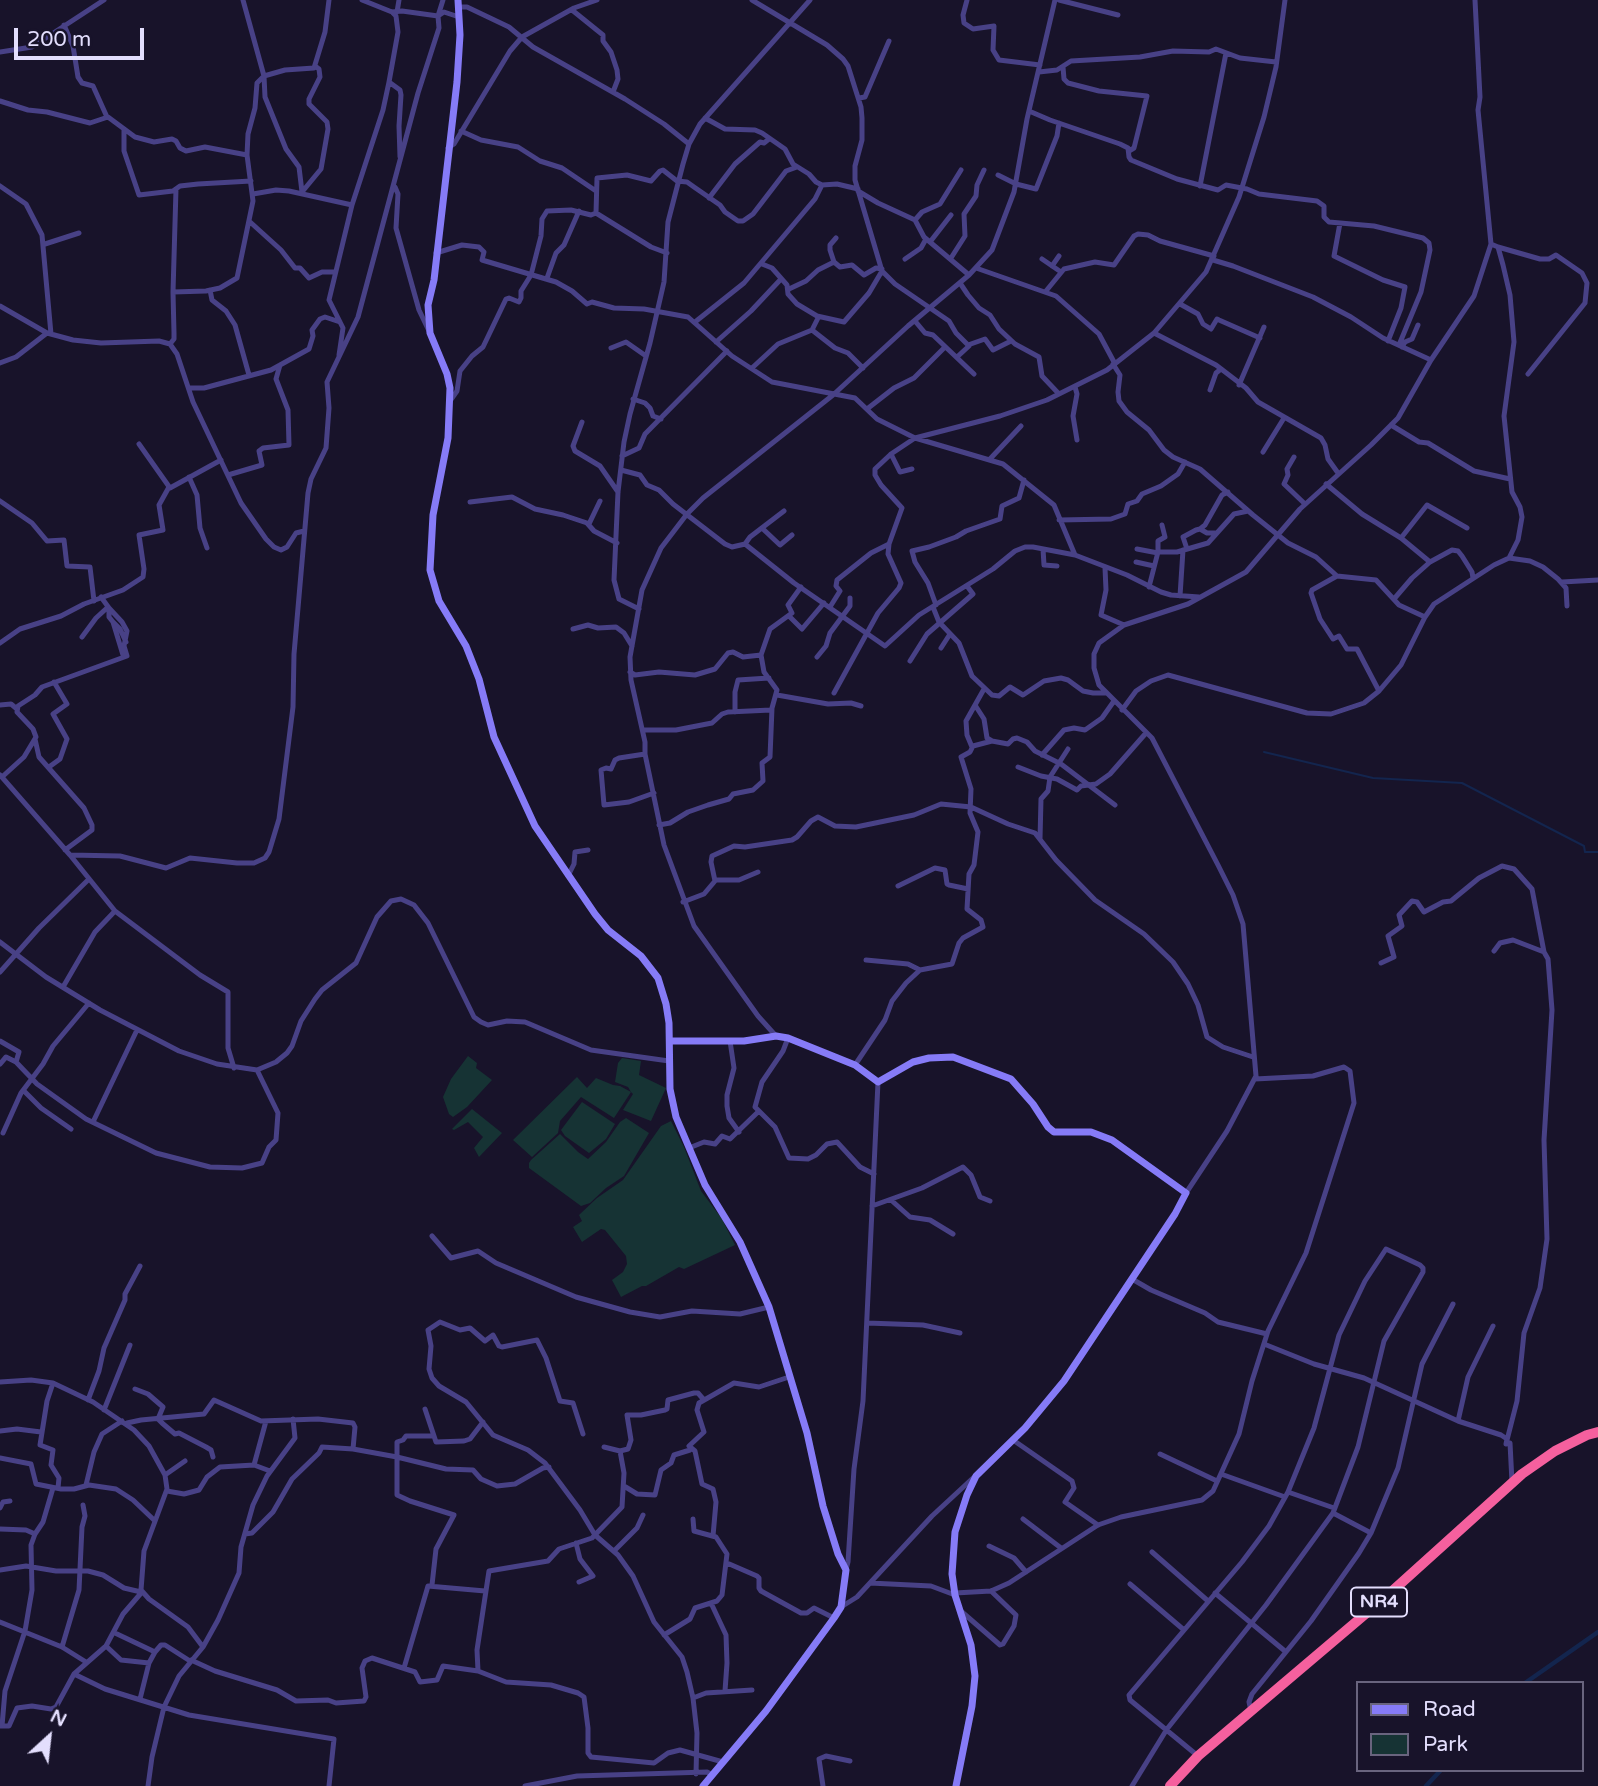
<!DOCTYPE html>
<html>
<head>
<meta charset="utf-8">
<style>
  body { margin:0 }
  #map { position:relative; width:1598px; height:1786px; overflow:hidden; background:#18132a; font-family:"Varela Round",sans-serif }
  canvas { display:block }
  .legend { position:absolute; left:1356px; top:1681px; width:228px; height:91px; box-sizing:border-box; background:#18132a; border:2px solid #69647e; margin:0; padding:9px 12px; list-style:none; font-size:21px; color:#e3defd }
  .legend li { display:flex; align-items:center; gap:14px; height:35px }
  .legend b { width:35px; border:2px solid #69647e }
  .north { position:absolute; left:14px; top:1702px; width:70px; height:70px; -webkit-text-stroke:5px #18132a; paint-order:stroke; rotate:27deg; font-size:19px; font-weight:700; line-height:28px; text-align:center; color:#e3defd }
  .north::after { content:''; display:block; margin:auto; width:24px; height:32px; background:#e3defd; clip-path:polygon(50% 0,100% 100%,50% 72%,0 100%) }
  .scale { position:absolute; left:14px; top:28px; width:130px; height:32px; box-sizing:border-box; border:4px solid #e3defd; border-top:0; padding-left:9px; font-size:21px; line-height:24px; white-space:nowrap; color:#e3defd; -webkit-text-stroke:5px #18132a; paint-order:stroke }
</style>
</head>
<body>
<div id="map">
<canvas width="1598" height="1786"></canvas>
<ul class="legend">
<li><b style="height:9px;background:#867bf7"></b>Road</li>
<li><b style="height:19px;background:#163334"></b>Park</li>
</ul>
<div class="north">N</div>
<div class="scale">200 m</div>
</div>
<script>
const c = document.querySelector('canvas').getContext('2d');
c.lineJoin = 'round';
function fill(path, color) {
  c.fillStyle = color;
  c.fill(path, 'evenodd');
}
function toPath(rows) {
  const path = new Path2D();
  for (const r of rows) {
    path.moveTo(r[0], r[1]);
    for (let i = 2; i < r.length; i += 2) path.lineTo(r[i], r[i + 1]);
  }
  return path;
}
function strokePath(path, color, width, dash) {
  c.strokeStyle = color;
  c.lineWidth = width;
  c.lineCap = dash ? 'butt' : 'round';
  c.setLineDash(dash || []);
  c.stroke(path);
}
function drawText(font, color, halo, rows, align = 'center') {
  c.font = font + ' "Varela Round",sans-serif';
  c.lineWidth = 5;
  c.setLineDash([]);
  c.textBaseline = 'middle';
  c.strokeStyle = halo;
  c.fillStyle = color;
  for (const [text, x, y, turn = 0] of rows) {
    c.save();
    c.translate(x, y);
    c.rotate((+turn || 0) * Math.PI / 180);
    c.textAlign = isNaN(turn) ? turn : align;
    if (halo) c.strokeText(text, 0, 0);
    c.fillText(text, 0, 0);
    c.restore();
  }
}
fill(toPath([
  [468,1056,477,1063,476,1068,492,1080,467,1107,453,1117,449,1114,443,1097,451,1079],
  [622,1058,641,1061,639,1075,666,1088,651,1121,623,1110,633,1094,631,1092,614,1118,581,1097,560,1121,558,1133,532,1157,513,1140,577,1077,587,1088,596,1078,613,1085,620,1086,631,1092,628,1087,615,1082,618,1063],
  [582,1102,615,1124,606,1139,589,1153,565,1136,561,1130],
  [472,1109,502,1133,479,1157,474,1148,483,1137,468,1122,454,1130,452,1129],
  [626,1118,649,1133,624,1176,606,1188,590,1203,581,1206,529,1168,529,1163,531,1160,560,1134,578,1152,588,1159,606,1142,620,1122],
  [671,1121,684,1147,701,1191,722,1219,735,1245,684,1269,679,1267,646,1286,642,1286,621,1297,612,1280,623,1272,627,1264,626,1256,605,1230,601,1229,582,1242,573,1227,582,1221,579,1215,597,1198,623,1180,661,1126]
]), '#163334');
strokePath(toPath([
  [1264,752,1373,778,1462,783,1584,846,1585,852,1598,852]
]), '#13254e', 2);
strokePath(toPath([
  [1525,1683,1598,1632],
  [1426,1786,1441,1770]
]), '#13254e', 4.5);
strokePath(toPath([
  [243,0,264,76,265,97,286,149,299,167,302,192,321,169,328,129,327,122,309,104,309,99,320,77,319,69,315,66],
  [362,0,392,12,402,11,438,16,444,12,459,17],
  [752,0,827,45,843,59,848,66,861,107,862,118,862,140,855,166,855,180,882,271,895,284,949,321,956,333,968,345,985,339,993,350,1011,341],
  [967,0,963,15,964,23,973,29,994,26,993,50,999,60,1040,65],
  [1059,0,1118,15],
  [458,7,467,7,509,27,533,47,625,99,664,124,689,144],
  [572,10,603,35,603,41,611,52,617,70,618,79,613,92],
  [392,12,396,16,398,32,389,82,400,90,401,95,399,126,400,157],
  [397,12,399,0],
  [64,25,73,46,78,77,82,83,93,86,107,117],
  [0,52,32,47,104,0],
  [1063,67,1064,79,1068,83,1099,91,1147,96,1134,148,1129,151],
  [1039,72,1057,70,1071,61,1140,57,1173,51,1209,52,1216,49,1240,58,1276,62],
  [859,98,865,97,889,41],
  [0,101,28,110,47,112,90,123,108,117,135,137,154,142,172,139,176,141,180,148,186,151,205,147,247,155],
  [1029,111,1050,120,1120,144,1128,148,1129,157,1131,160,1177,179,1218,190,1226,185,1247,189,1259,194,1317,201,1324,206,1324,217,1329,222,1374,226,1423,238,1429,243,1430,250,1421,292,1399,345],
  [705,118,725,129,755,130,762,133,785,149,793,164,809,174,816,182,822,185,837,184,858,189],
  [124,130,124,151,139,195,173,191,180,186,198,184,251,181],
  [461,131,481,140,518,147,540,161,562,168,596,191],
  [448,148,454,144,510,51,522,37,574,8,597,0],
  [998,175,1016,184,1036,189,1057,136,1059,123],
  [0,186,26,204,42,235,51,334],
  [1200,186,1226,53],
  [395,187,398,194,396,228,419,310,429,331],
  [858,191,878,203,915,220,924,237,969,275],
  [253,194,276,190,289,191,352,205],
  [709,198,735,164,760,142,764,143,769,139],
  [596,213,597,178,627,175,651,181,660,171,663,170,677,181,687,182,694,187,720,205,725,212,738,221,743,221,753,214,786,171,797,167],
  [915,220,922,212,940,204,961,170],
  [249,221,281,250,295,268,300,268,309,278,322,272,335,272],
  [1340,223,1334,256,1383,280,1405,287,1401,308,1388,341],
  [836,238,830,245,830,250,834,262,840,267,852,265,864,275,876,268,882,269],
  [930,242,951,215],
  [45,244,79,233],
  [1491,244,1498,247,1503,265,1510,295,1514,342,1504,416,1512,492,1520,507,1522,517,1518,540,1509,558],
  [1498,247,1540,259,1549,259,1556,255,1582,273,1587,283,1585,303,1528,374],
  [436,253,462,245,479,247,484,252,482,260,556,282,572,291,587,304,592,302,614,308,644,309,688,317,732,356,772,382,855,398,877,419,915,438,1000,416,1047,400,1107,370,1154,333,1206,272,1239,197,1264,117,1276,67,1285,0],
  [951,258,965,236,964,214,976,196,977,185,984,170],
  [905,259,921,248,926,239],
  [1042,259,1061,272],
  [1213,260,1233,266,1313,297,1351,317,1383,338,1431,360],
  [762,264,772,268,787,285,788,294,797,304,817,316,818,318,812,330,835,348,848,353,863,368],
  [1052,266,1059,256],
  [976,268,1056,296,1099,334,1114,362],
  [547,278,556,253,564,245,579,211],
  [960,283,968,295,979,308,990,315,999,329,1015,344,1039,357,1042,376,1059,394],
  [789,289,806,281,818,270,834,262],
  [210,290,212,300,226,311,235,325,249,375],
  [1046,291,1064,269,1095,262,1114,265,1134,236,1138,234,1148,235,1160,241,1214,256],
  [173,292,176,189],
  [1180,304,1198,314,1203,324,1211,329,1217,319,1219,320,1260,338],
  [0,306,47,333,73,340,101,343,159,341,170,344,177,354,193,402,241,503,266,539,274,547,281,550,287,547,296,533,304,531],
  [817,316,844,322,869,293,882,271],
  [915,321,925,333,933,335,974,374],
  [695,322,744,283,815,199,822,185],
  [1154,333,1216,365,1246,388,1258,402,1321,438,1325,445,1328,459,1338,473],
  [716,342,751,311,781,279],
  [170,344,174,339,174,333,173,292,206,291,220,288,237,278,253,201,247,155,248,134,255,108,257,83,264,76,285,70,314,68,325,32,329,0],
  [1402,347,1405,342,1412,339,1418,325],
  [611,348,626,342,646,356],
  [339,355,343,328,329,300,352,205,383,110,389,82],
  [957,357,969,346],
  [0,363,16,357,47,333],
  [1113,364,1120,375,1118,392,1119,401,1127,412,1149,430,1164,450,1173,457,1200,469,1253,515,1288,543,1316,557,1337,576,1376,580,1399,605,1425,617],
  [752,368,778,344,812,330],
  [1239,385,1264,327],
  [1075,387,1077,394,1073,416,1077,440],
  [189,388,204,388,271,370,309,349,313,336,312,330,320,319,325,317,340,322],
  [1210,390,1216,373,1221,369],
  [633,399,645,403,650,408,653,416,661,419],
  [450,401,457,391,460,371,472,356,483,347,506,299,509,298,519,302,521,298,521,291,531,275,541,236,542,219,547,211,571,210,591,215,596,213,651,247,667,253],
  [867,409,894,388,914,378,945,347],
  [582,422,573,446,575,451,600,466,618,492],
  [1391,425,1419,442,1428,443,1474,471,1510,479],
  [139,444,170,488,221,460],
  [1263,452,1284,418],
  [891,454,900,472,912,469],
  [622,456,639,448,645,434,727,351],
  [1294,457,1287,469,1288,475,1284,484,1305,504],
  [990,459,1021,426],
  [621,470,640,475,647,485,659,490,673,504,725,544,732,547,745,544,794,583,885,646,919,615,993,569,1015,551,1025,547,1033,547,1075,555,1127,575,1161,592,1171,595,1199,597],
  [228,475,262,465,259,451,263,448,289,445,288,410,276,379,280,365],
  [189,477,197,495,200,528,207,548],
  [1326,484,1362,514,1401,538,1430,562],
  [0,501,32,523,47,541,64,540,67,566,90,567,94,601],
  [470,502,512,497,535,509,563,515,587,523,594,531,617,543],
  [1059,520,1111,519,1125,514,1128,504,1137,501,1142,494,1161,486,1178,474,1185,462],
  [589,524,600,501],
  [763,529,780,545,792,535],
  [1200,529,1205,525,1222,495,1228,492],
  [1401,538,1427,505,1467,528],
  [745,544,750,537,784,511],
  [1043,549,1044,565,1057,566],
  [1137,549,1158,553],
  [1187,549,1183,537,1196,530,1200,529,1207,533,1215,533],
  [1158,552,1158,541,1165,537,1162,525],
  [1136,562,1154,566],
  [1105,568,1106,590,1101,615,1124,625],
  [1337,576,1312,590,1311,593,1320,619,1333,639,1339,636,1347,649,1357,649,1379,691],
  [1562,582,1598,580],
  [1149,587,1158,552,1177,552,1208,543,1234,514,1248,511],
  [1180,596,1183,550],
  [101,597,109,608,109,617,113,622,123,655],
  [1394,599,1412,578,1430,562,1452,550,1458,551,1462,556,1472,572,1473,578],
  [936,605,928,583,915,562,912,551,929,547,956,537,966,531,1000,519,1002,506,1019,498,1024,480],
  [830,607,840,591,836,586,837,580,871,553,889,544,902,508,881,485,875,475,875,469,891,454,915,438,1003,464,1054,505,1075,555],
  [933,607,939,622,959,643,972,676,992,695,999,696,1010,687,1023,695,1044,681,1061,678,1068,680,1083,691,1093,693,1105,693],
  [639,609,619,599,614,580,618,492,624,442,630,414,650,343,664,282,668,222,683,164,689,144,700,124,810,0],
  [789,616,802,629,824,603],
  [113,622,120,629,126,642],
  [573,629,588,625,598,628,616,627,624,633,632,646],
  [82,637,96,618,108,607],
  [0,643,20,629,61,616,84,604,123,590,143,577,144,569,139,535,163,530,159,505,169,487],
  [941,648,950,634],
  [817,657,826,646,830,633,850,606,850,598],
  [910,661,927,634,973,594,967,586],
  [630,672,635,675,659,672,695,675,715,669,728,653,733,652,743,657,761,655],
  [984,689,975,705,984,719,987,738,992,741],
  [834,693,878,613,899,588,901,583,888,554,889,544],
  [777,695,828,704,851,703,861,706],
  [0,705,11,704,17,709],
  [1122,710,1136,691,1151,681,1168,675,1307,713,1331,714,1364,703,1379,691,1401,665,1425,617,1434,604,1494,565,1509,558,1530,561,1543,567,1558,579,1566,588,1567,606],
  [735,712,735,692,738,680,769,678],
  [643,730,676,730,712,723,722,714,728,712,771,710],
  [35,739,39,757,84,808,92,825,92,830,65,850],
  [972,747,967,735,966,721,975,705],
  [645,754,619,758,615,760,611,769,606,768,601,770,604,805,629,802,654,793],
  [1042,755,1064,730,1074,728,1085,730,1102,718,1114,701],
  [49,767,60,759,67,739,53,714,67,704,54,682],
  [1018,767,1041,776,1057,779,1077,790,1081,786,1096,784,1110,774,1146,733],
  [0,775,70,855,115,911,200,975,228,992,228,1048,234,1068],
  [2,777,24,757,36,737,33,729,17,712,18,706,35,695,42,687,127,656,124,646,127,631,122,622,109,608],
  [659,825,670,823,688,812,708,805,729,799,733,794,753,790,763,781,762,763,770,757,772,708,777,690,764,672,761,655,770,629,792,613,788,605,801,587],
  [1040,839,1041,799,1048,791,1050,777,1068,749],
  [70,855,120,856,166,868,190,858,237,863,254,863,265,858,269,852,279,819,293,707,294,654,308,493,311,479,326,448,329,408,327,382,358,317,418,93,439,28,438,16,443,0],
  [568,876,574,864,575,852,588,850],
  [716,880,739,880,758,872],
  [898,886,935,868,945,870,947,884,949,885,968,889],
  [683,902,704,894,715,881,711,862,712,856,734,846,745,847,792,840,797,837,811,821,818,817,835,826,856,827,914,815,941,804,971,807,1008,824,1035,833,1056,860,1095,900,1144,934,1173,962,1188,984,1198,1005,1207,1037,1223,1047,1253,1057],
  [0,942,46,977,100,1010,179,1051,217,1064,257,1070,276,1062,287,1053,292,1046,301,1021,315,999,322,990,356,963,377,917,391,901,401,899,414,905,428,923,474,1017,481,1022,488,1025,507,1021,525,1022,591,1050,669,1061],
  [1494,951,1500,943,1513,940,1544,952,1548,959,1552,1010,1544,1140,1547,1239,1540,1288,1524,1333,1517,1401,1506,1444],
  [866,960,908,964,920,970],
  [1381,963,1394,957,1388,936,1402,926,1399,915,1412,901,1417,902,1424,912,1443,902,1451,901,1479,878,1502,866,1514,869,1532,889,1544,952],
  [0,972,39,928,88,880],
  [63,987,95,932,115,911],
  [776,1036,758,1016,694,926,664,845,645,754,645,742,631,680,630,657,642,590,661,548,687,514,703,498,833,395,908,326,969,275,992,250,1014,192,1027,119,1055,0],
  [788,1038,783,1051,762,1082,755,1107,775,1127,789,1158,808,1159,816,1155,827,1144,837,1142,860,1167,874,1174],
  [0,1041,19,1052,16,1062,37,1084,86,1119,156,1153,210,1167,242,1168,262,1163,269,1147,276,1140,278,1113,257,1070],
  [730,1041,734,1068,727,1095,727,1106,729,1118,739,1132],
  [0,1064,6,1057,16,1062],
  [855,1065,885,1020,892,1001,906,983,920,970,952,964,959,943,963,938,983,927,981,920,967,909,969,874,974,865,978,832,970,813,971,789,961,757,970,752,973,746,992,741,1008,744,1013,739,1017,738,1027,742,1035,751,1061,764,1115,805],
  [24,1091,41,1108,71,1129],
  [93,1122,137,1030],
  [3,1133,21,1093,43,1064,53,1046,89,1003],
  [689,1148,704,1142,715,1144,722,1136,730,1139,759,1111],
  [1186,1193,1227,1131,1256,1076,1243,924,1233,895,1218,865,1152,738,1099,685,1094,668,1094,654,1099,643,1124,625,1188,604,1246,572,1300,509,1371,445,1398,418,1431,360,1474,296,1491,244,1478,110,1480,97,1475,0],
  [891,1200,910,1217,930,1220,953,1234],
  [872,1206,922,1188,963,1167,971,1175,980,1197,990,1201],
  [432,1236,451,1258,478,1251,496,1263,576,1297,630,1312,660,1317,692,1311,740,1314,769,1307],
  [1132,1279,1151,1290,1205,1313,1218,1322,1267,1334],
  [867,1323,923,1325,960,1333],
  [1264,1344,1314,1364,1364,1378,1458,1421,1501,1435,1507,1439,1506,1444,1510,1443,1512,1482],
  [0,1382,31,1380,53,1383,93,1402,134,1430,149,1446,165,1475,167,1489,144,1551,141,1590,149,1599,188,1627,203,1647,179,1676,164,1707,152,1757,148,1786],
  [53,1383,47,1401,40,1445,53,1450,51,1465,59,1478,58,1488],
  [135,1389,148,1394,163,1407,158,1419,162,1423,175,1434,179,1433,206,1447,211,1450,213,1457],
  [88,1400,99,1371,104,1348,125,1300,125,1294,140,1266],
  [425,1409,436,1442,464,1441,470,1439,483,1422],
  [104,1410,130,1345],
  [1458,1421,1468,1377,1493,1326],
  [127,1423,141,1420,204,1414,214,1400,261,1421,318,1419,353,1423,355,1427,353,1449,397,1457,397,1495,410,1501,454,1515,436,1549,432,1585],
  [0,1431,17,1429,41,1432],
  [583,1434,573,1403,560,1401,546,1358,537,1340,502,1347,499,1346,493,1335,485,1341,470,1328,460,1330,440,1322,428,1330,431,1346,429,1369,432,1378,439,1386,466,1402,493,1435,528,1450,545,1463,580,1510,595,1535,618,1555,633,1576,654,1622,682,1657,687,1672,693,1698,697,1733,696,1774],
  [433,1436,406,1436,403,1440,397,1442,397,1457,446,1469,473,1470,481,1479,497,1486,515,1484,543,1468,549,1467],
  [1013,1440,1072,1481,1074,1488,1065,1502,1098,1525],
  [620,1451,628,1449,631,1440,627,1415,641,1415,665,1410,667,1409,668,1400,694,1393,698,1393,704,1400],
  [1160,1454,1217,1481],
  [0,1458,31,1464,36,1484,61,1489,74,1489,89,1485,116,1489,133,1500,154,1520],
  [254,1465,266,1421],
  [1221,1474,1285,1497],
  [165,1475,185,1461],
  [86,1485,94,1452,102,1434,122,1421],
  [624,1486,637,1494,655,1495,661,1470,671,1463,674,1455,690,1450,690,1447],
  [167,1491,184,1494,199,1490,207,1477,220,1467,254,1465,270,1471],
  [0,1508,3,1502,10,1501],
  [1333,1513,1371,1533],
  [1023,1519,1061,1548],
  [0,1529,26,1530,35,1534,31,1545,32,1590,25,1631,5,1691,2,1726],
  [35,1534,43,1522,53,1488],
  [245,1534,252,1533,273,1512,292,1479,319,1453,322,1447,353,1449],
  [713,1536,716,1502,713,1489,702,1484,695,1451,689,1446,704,1432,697,1410,699,1403,734,1383,759,1387,789,1377],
  [576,1543,580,1559,593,1576,579,1582],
  [989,1546,1014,1558,1026,1572],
  [614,1551,637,1528,643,1515],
  [1152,1552,1208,1601],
  [727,1563,757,1576,759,1578,759,1588,761,1591,801,1613,807,1613,814,1608,834,1618],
  [0,1570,26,1566,56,1571,88,1571,103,1575,124,1588,141,1592],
  [846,1570,848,1562,854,1469,863,1401,878,1082],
  [870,1583,931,1586,955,1595],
  [1130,1584,1184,1630],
  [955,1593,991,1591,1009,1583,1098,1525,1121,1517,1202,1500,1213,1491,1239,1434,1252,1381,1268,1331,1306,1253,1354,1103,1350,1071,1344,1067,1313,1076,1255,1079],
  [1215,1593,1286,1652],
  [711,1603,726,1635,727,1663,725,1691],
  [841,1607,857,1597,932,1516,973,1478],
  [962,1612,1000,1645,1003,1644,1014,1626,1016,1615,991,1591],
  [0,1622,62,1647,86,1662],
  [115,1633,155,1652,149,1663,140,1699],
  [664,1635,690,1619,695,1608,717,1601,722,1595,727,1554,716,1537,694,1531,693,1519],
  [106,1646,121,1660,149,1663],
  [62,1647,79,1590,82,1527,85,1516,83,1505],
  [203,1647,218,1620,239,1573,241,1547,253,1505,267,1476,295,1438,293,1419],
  [155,1652,161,1645,165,1645,190,1661],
  [191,1660,215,1671,277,1690,296,1701,328,1700,336,1703,364,1701,366,1697,362,1668,365,1661,372,1658,415,1672,420,1682,437,1680,443,1666,478,1671,506,1682,551,1685,578,1693,584,1697,588,1728,588,1753,591,1757,654,1763,668,1753,680,1750,723,1762],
  [404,1668,428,1586,485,1591],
  [478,1671,477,1650,489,1571,548,1561,559,1549,592,1538,622,1507,624,1473,620,1451,604,1447],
  [74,1674,105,1689,189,1715,334,1739,329,1786],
  [693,1698,706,1693,752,1690],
  [1251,1711,1249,1702,1252,1694,1311,1621,1359,1553,1371,1533,1398,1468,1422,1364,1453,1304],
  [0,1726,9,1726,17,1708,32,1706,51,1709,56,1707,74,1674,106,1646,123,1614,142,1592],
  [1198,1756,1130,1700,1129,1695,1242,1562,1269,1526,1288,1492,1334,1508],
  [525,1786,577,1776,707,1772,712,1775],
  [823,1786,819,1759,826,1756,850,1761],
  [1132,1786,1167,1729,1266,1605,1333,1513,1358,1447,1384,1341,1423,1272,1423,1268,1420,1265,1386,1249,1365,1281,1339,1335,1314,1428,1288,1492]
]), '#484186', 5);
strokePath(toPath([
  [458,0,460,35,457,82,434,280,428,305,430,333,447,374,450,388,448,438,433,515,430,570,439,601,466,646,479,679,494,737,535,826,595,914,608,930,641,956,658,978,666,1004,669,1023,670,1089,676,1117,705,1185,740,1242,769,1307,807,1433,823,1506,838,1554,846,1570,841,1607,834,1618,766,1711,703,1786],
  [670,1041,744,1041,776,1036,788,1038,855,1065,878,1082,913,1062,929,1058,953,1057,1011,1079,1033,1104,1048,1127,1054,1132,1091,1132,1112,1140,1186,1193,1175,1214,1064,1381,1025,1428,976,1476,967,1495,955,1532,952,1574,955,1595,971,1645,975,1676,972,1706,956,1786]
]), '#867bf7', 7);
strokePath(toPath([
  [1170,1786,1198,1756,1389,1594,1522,1474,1555,1451,1587,1435,1598,1432]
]), '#f5609e', 10);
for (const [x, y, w] of [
  [1379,1602,56]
]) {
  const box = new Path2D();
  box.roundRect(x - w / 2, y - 14.5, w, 29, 5);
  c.fillStyle = '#18132a';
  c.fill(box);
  strokePath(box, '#e3defd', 2);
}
drawText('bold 18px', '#e3defd', null, [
  ["NR4",1379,1602]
]);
</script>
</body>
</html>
